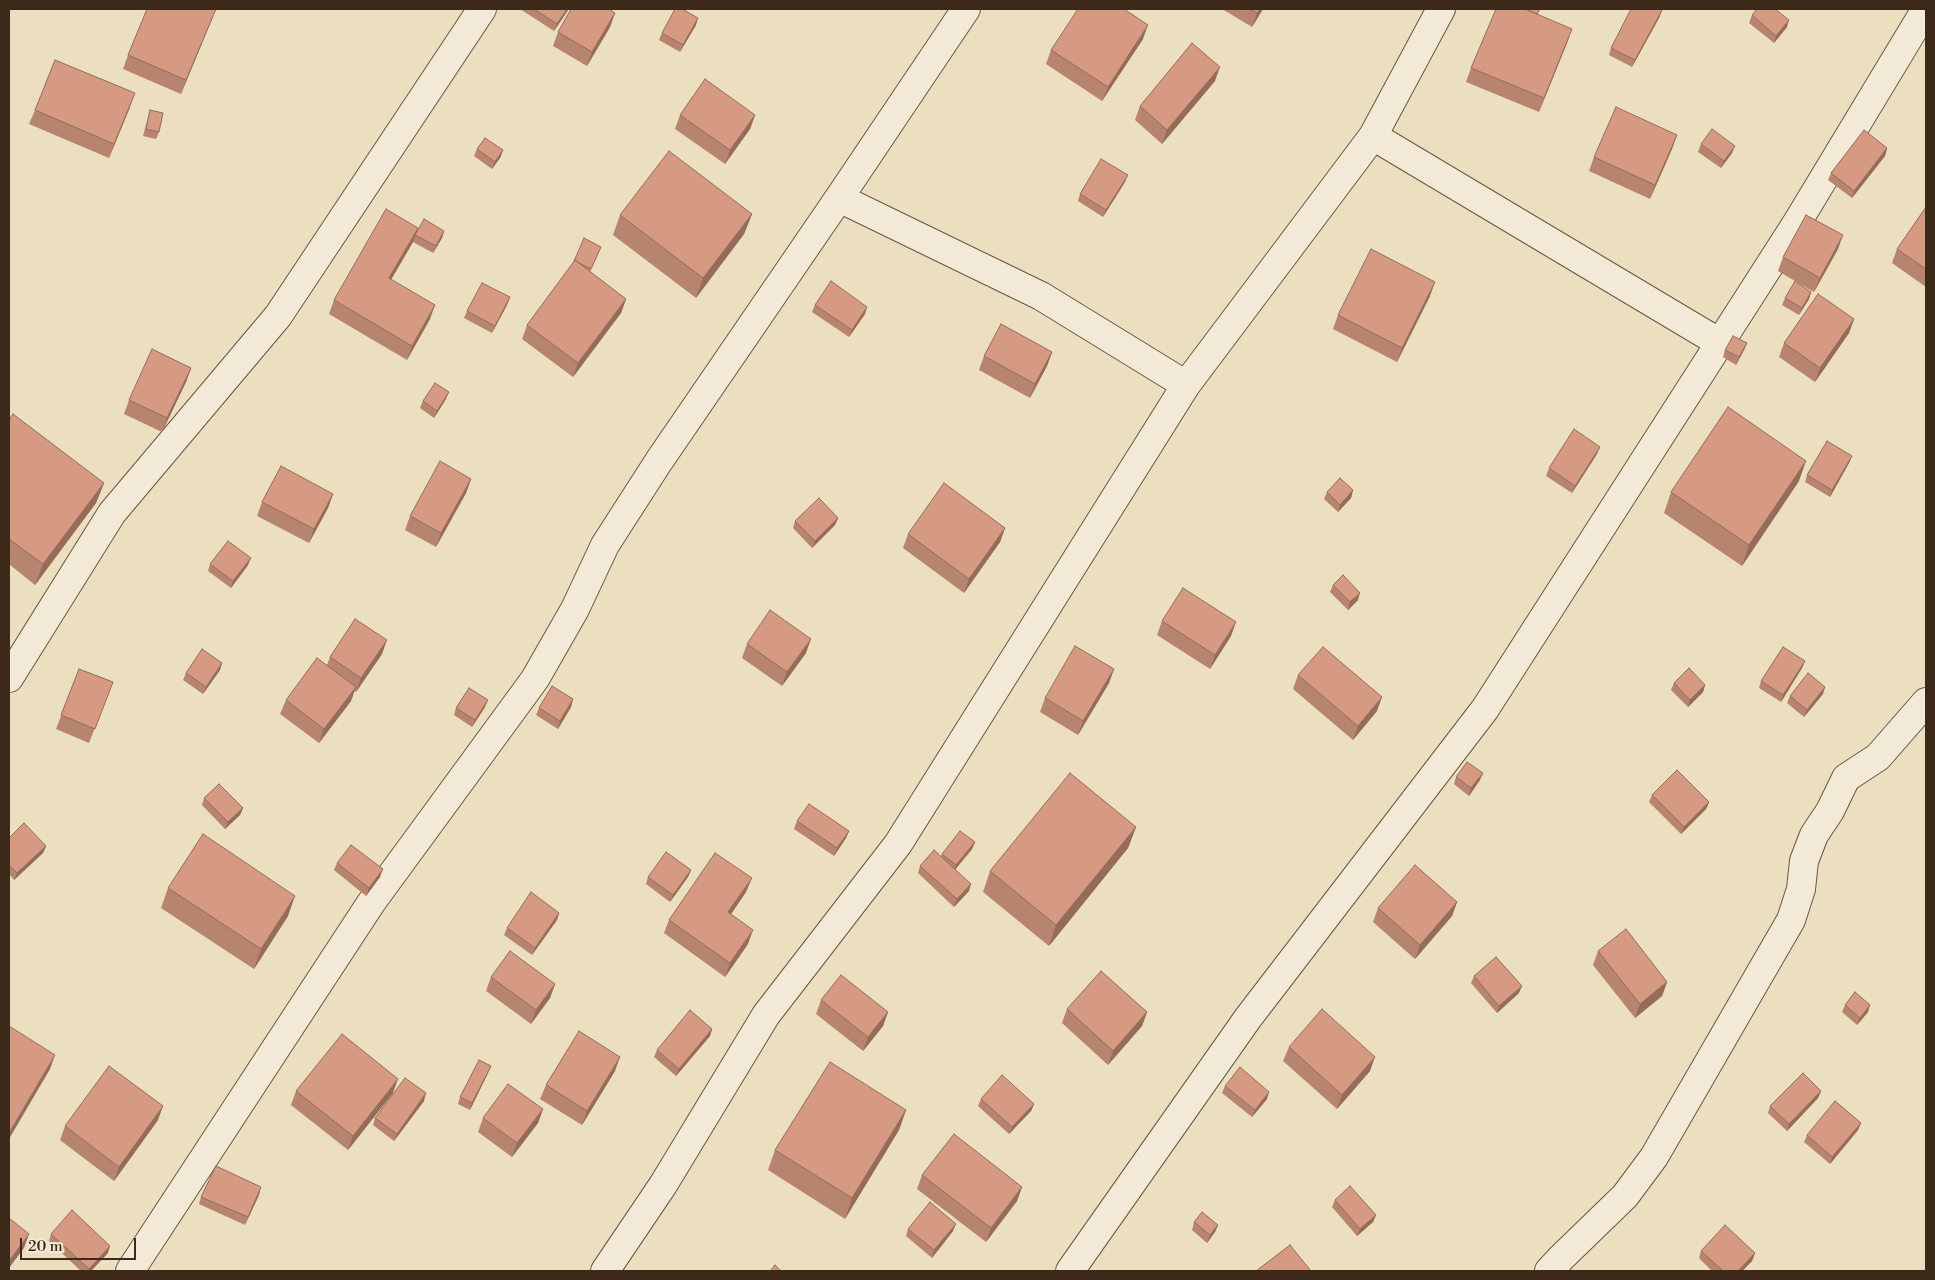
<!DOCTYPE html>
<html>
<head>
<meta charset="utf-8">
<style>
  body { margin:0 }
  #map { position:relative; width:1935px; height:1280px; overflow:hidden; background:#ebdfc0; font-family:"Libre Bodoni",serif }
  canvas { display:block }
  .frame { position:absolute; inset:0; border:10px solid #3d291a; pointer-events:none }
  .scale { position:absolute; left:20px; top:1238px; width:116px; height:22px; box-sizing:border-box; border:2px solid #3d291a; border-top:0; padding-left:6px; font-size:15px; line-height:18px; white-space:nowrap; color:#3d291a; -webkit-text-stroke:4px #f2ead6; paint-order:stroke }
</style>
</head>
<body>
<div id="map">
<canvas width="1935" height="1280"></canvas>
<div class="frame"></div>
<div class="scale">20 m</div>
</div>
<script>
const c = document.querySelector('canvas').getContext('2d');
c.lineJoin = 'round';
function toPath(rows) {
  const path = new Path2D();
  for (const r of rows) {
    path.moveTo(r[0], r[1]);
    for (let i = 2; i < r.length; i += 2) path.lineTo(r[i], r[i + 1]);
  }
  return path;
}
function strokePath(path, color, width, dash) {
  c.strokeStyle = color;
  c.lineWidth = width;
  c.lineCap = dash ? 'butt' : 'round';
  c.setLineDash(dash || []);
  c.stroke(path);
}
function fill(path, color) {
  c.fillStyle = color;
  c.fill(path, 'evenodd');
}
const minor = toPath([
  [1373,136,1720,343],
  [839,198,1041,296,1186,385],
  [9,678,112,513,278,316,482,9],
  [130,1271,371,903,535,679,575,609,605,545,659,461,839,198,966,9],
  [605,1271,663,1185,766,1015,898,844,1186,385,1373,136,1441,9],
  [1070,1271,1248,1018,1485,709,1798,221,1926,9],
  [1549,1271,1561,1258,1625,1196,1654,1157,1791,920,1801,889,1804,861,1814,835,1830,811,1846,778,1878,757,1926,702]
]);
strokePath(minor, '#685644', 30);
strokePath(minor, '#f2ead6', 28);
fill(toPath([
  [216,9,181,94,123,69,128,55],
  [520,9,569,9,554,31],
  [1222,9,1263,9,1252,27],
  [1662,10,1659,18,1632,67,1609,55,1611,48],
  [615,13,610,27,587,66,553,46,558,32],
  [1538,14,1567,43,1539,112,1466,82,1471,68],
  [1752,15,1787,27,1774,43,1749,23],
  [696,25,680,52,659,40,662,33],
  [1143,39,1102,101,1046,64,1051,50],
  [1215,81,1162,144,1135,120,1140,106],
  [130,107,109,158,29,124,35,110],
  [150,110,159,132,156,139,143,136,148,117],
  [680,115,755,115,750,129,725,164,675,129],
  [1677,135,1672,149,1650,199,1589,171,1594,157],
  [1701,144,1732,153,1721,168,1698,152],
  [1887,148,1885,156,1852,198,1828,180,1831,173],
  [477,149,503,150,500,158,492,169,474,156],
  [1125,182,1103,217,1078,201,1080,194],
  [1926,207,1926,287,1892,263,1897,249],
  [752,214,744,234,696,298,613,235,620,215],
  [418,228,415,235,444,231,442,238,433,253,413,242,391,279,430,319,407,360,329,314,334,300],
  [1838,249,1814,292,1778,271,1783,257],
  [598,254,590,272,626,299,621,313,573,377,522,339,527,325,572,265,574,261],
  [1811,292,1809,299,1799,315,1782,305,1785,298],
  [1430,296,1397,362,1333,329,1338,315],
  [507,305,492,333,464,318,467,311],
  [815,305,865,314,849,337,812,312],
  [1854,319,1849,333,1815,382,1779,357,1784,343],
  [1747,343,1744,350,1736,365,1723,357,1725,350],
  [1052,352,1047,366,1030,398,979,370,984,356],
  [191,368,186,382,162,432,124,414,129,400],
  [446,399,434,418,420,408,423,401],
  [9,420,104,483,96,503,35,585,9,564],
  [1597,454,1572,493,1546,476,1549,468],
  [1852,456,1849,463,1830,497,1805,482,1807,475],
  [471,479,466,493,436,547,405,530,410,516],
  [1799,481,1742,566,1664,513,1671,492],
  [1353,490,1351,498,1338,512,1324,499,1327,492],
  [333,494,328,508,309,543,257,516,262,502],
  [838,518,835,525,812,548,793,528,795,521],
  [1005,528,1000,542,964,593,903,548,908,534],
  [210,564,248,565,231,588,208,571],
  [1333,585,1358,600,1348,610,1330,592],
  [1162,621,1231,636,1210,669,1157,635],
  [747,644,806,653,782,686,742,658],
  [382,654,356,692,354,691,351,701,319,743,280,714,286,700,327,665,330,657],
  [1805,661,1802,668,1781,702,1759,688,1761,681],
  [222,663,220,670,203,694,183,680,186,673],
  [79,669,113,682,89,743,56,729],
  [1114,669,1109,683,1078,735,1040,712,1045,698],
  [1298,675,1377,711,1353,740,1293,689],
  [1674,683,1705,685,1703,692,1688,707,1671,690],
  [1823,694,1804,717,1787,703,1790,696],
  [573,699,571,707,558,729,536,715,539,708],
  [485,707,472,727,454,715,456,708],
  [1456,777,1480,780,1469,796,1454,784],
  [1652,795,1709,802,1706,809,1681,834,1649,802],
  [204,798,243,808,240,815,225,829,202,805],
  [797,821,849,831,846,838,834,856,794,829],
  [1136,827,1128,848,1049,946,983,892,990,871],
  [9,838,46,846,43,853,14,880,9,874],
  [975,842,972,849,955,870,969,891,954,907,918,873,920,866,941,856,942,854],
  [337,863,380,877,366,896,334,870],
  [691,870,688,877,670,902,646,884,648,877],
  [168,888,288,916,254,969,161,908],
  [746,892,731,914,748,944,725,977,664,933,669,920],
  [1457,902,1452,916,1415,959,1373,922,1378,908],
  [559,913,557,920,532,955,504,935,507,928],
  [1598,951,1667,982,1662,996,1635,1018,1593,965],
  [1474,976,1519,993,1497,1013,1471,983],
  [491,977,555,984,550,998,531,1024,486,991],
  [821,1000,888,1012,883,1026,863,1051,816,1014],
  [1845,1005,1868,1012,1857,1025,1842,1012],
  [1067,1009,1147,1012,1142,1026,1108,1065,1062,1023],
  [712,1029,710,1036,676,1076,654,1057,657,1050],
  [1289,1047,1370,1071,1337,1109,1283,1061],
  [615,1071,582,1125,540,1099,546,1085],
  [488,1073,470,1110,458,1104,460,1097],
  [1225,1086,1267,1099,1252,1117,1222,1093],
  [296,1091,393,1093,348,1150,291,1105],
  [1821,1091,1818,1098,1787,1131,1768,1113,1770,1106],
  [981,1099,1034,1104,1031,1111,1009,1134,978,1106],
  [424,1101,394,1141,373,1125,375,1118],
  [543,1109,538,1123,512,1157,478,1132,483,1118],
  [906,1110,899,1130,845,1219,768,1170,775,1150],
  [158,1120,114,1181,60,1140,65,1126],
  [1861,1123,1858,1130,1830,1164,1804,1142,1807,1135],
  [922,1175,1022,1187,1017,1201,986,1242,917,1189],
  [259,1195,245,1225,199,1204,201,1197],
  [1335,1200,1376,1215,1373,1222,1357,1236,1332,1207],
  [1194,1222,1218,1225,1215,1232,1207,1243,1192,1230],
  [908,1229,953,1231,932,1258,906,1236],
  [51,1234,108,1253,91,1271,81,1271,49,1241],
  [1701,1251,1755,1253,1752,1261,1742,1271,1712,1271,1699,1258]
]), '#b7846f');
fill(toPath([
  [216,9,181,94,186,80],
  [567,9,569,9,568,10,554,31,557,24],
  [1260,9,1263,9,1252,27,1257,13],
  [1662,10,1659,18,1632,67,1635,60],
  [615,13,610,27,587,66,592,52],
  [698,18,696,25,680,52,683,45],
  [1789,20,1787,27,1774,43,1776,36],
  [1148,25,1143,39,1102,101,1108,87],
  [1572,29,1567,43,1539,112,1544,98],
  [1220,67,1215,81,1162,144,1167,130],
  [135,93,130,107,109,158,114,144],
  [755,115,750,129,725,164,730,150],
  [1677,135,1672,149,1650,199,1655,185],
  [1735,146,1732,153,1721,168,1724,161],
  [1887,148,1885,156,1852,198,1854,191],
  [503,150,500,158,492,169,495,162],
  [1128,175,1125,182,1103,217,1106,210],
  [752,214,744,234,696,298,703,278],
  [418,228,413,242,384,292,389,278],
  [444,231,442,238,433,253,436,246],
  [1843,235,1838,249,1814,292,1820,278],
  [1435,282,1430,296,1397,362,1402,348],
  [1811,292,1809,299,1799,315,1802,308],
  [510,297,507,305,492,333,495,326],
  [626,299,621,313,573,377,578,363],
  [435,305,430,319,407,360,412,346],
  [867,307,865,314,849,337,852,330],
  [1854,319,1849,333,1815,382,1820,368],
  [1747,343,1744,350,1736,365,1739,357],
  [1052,352,1047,366,1030,398,1035,384],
  [191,368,186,382,162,432,167,418],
  [449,392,446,399,434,418,437,411],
  [1600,447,1597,454,1572,493,1575,486],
  [1852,456,1849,463,1830,497,1832,490],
  [1806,461,1799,481,1742,566,1749,545],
  [471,479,466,493,436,547,441,533],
  [104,483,96,503,35,585,43,564],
  [1353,490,1351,498,1338,512,1340,505],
  [333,494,328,508,309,543,314,529],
  [838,518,835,525,812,548,815,541],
  [1005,528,1000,542,964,593,969,579],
  [251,558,248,565,231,588,233,581],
  [1360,593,1358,600,1348,610,1350,602],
  [1236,622,1231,636,1210,669,1215,655],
  [811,639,806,653,782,686,787,672],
  [387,640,382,654,356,692,361,678],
  [1805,661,1802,668,1781,702,1783,695],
  [222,663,220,670,203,694,206,687],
  [1114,669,1109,683,1078,735,1083,721],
  [1705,685,1703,692,1688,707,1690,700],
  [356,687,351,701,319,743,324,729],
  [1825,687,1823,694,1804,717,1807,710],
  [1382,697,1377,711,1353,740,1358,726],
  [573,699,571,707,558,729,560,721],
  [488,700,485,707,472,727,475,720],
  [1483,773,1480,780,1469,796,1471,788],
  [1709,802,1706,809,1681,834,1684,827],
  [243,808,240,815,225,829,228,822],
  [1136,827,1128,848,1049,946,1056,925],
  [849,831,846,838,834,856,837,848],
  [975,842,972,849,953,872,956,865],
  [46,846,43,853,14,880,17,873],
  [383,869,380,877,366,896,369,888],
  [691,870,688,877,670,902,673,895],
  [752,878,746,892,723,926,728,912],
  [971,884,969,891,954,907,957,899],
  [295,896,288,916,254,969,261,949],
  [1457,902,1452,916,1415,959,1420,945],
  [559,913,557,920,532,955,535,948],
  [753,930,748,944,725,977,730,963],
  [1667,982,1662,996,1635,1018,1640,1004],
  [555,984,550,998,531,1024,536,1010],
  [1522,986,1519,993,1497,1013,1499,1006],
  [1870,1005,1868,1012,1857,1025,1860,1018],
  [888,1012,883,1026,863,1051,868,1037],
  [1147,1012,1142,1026,1108,1065,1113,1051],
  [712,1029,710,1036,676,1076,679,1069],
  [55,1055,50,1069,9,1139,9,1133],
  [620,1057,615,1071,582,1125,587,1111],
  [1375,1057,1370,1071,1337,1109,1342,1095],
  [491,1066,488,1073,470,1110,472,1103],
  [398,1079,393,1093,348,1150,353,1136],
  [1821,1091,1818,1098,1787,1131,1789,1124],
  [1269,1092,1267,1099,1252,1117,1255,1110],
  [426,1093,424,1101,394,1141,397,1134],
  [1034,1104,1031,1111,1009,1134,1012,1127],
  [163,1106,158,1120,114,1181,119,1167],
  [543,1109,538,1123,512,1157,517,1143],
  [906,1110,899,1130,845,1219,852,1198],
  [1861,1123,1858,1130,1830,1164,1832,1157],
  [261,1187,259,1195,245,1225,248,1217],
  [1022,1187,1017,1201,986,1242,991,1228],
  [1376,1215,1373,1222,1357,1236,1360,1229],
  [956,1224,953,1231,932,1258,934,1250],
  [1218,1225,1215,1232,1207,1243,1210,1235],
  [29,1234,24,1248,9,1268,9,1261],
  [110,1246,108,1253,91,1271,88,1271,89,1269],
  [1755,1253,1752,1261,1742,1271,1738,1271]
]), '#956c5a');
const building = toPath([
  [147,9,216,9,186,80,128,55,147,9],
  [534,9,567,9,557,24,534,9],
  [571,9,609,9,615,13,592,52,558,32,571,9],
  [675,9,682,9,698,18,683,45,662,33,675,9],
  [1078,9,1124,9,1148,25,1108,87,1051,50,1078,9],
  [1250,9,1260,9,1257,13,1250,9],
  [1496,9,1525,9,1572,29,1544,98,1471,68,1496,9],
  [1526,9,1540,9,1537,14,1526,9],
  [1631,9,1658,9,1662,10,1635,60,1611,48,1631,9],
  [1757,9,1775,9,1789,20,1776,36,1752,15,1757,9],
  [1192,43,1220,67,1167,130,1140,106,1192,43],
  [55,60,135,93,114,144,35,110,55,60],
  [705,79,755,115,730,150,680,115,705,79],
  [1616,107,1677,135,1655,185,1594,157,1616,107],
  [150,110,163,113,159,132,146,129,150,110],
  [1712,129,1735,146,1724,161,1701,144,1712,129],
  [1864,130,1887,148,1854,191,1831,173,1864,130],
  [485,138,503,150,495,162,477,149,485,138],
  [669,151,752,214,703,278,620,215,669,151],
  [1101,159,1128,175,1106,210,1080,194,1101,159],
  [1926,207,1926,269,1897,249,1926,207],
  [386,209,418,228,389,278,435,305,412,346,334,300,386,209],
  [1806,215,1843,235,1820,278,1783,257,1806,215],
  [424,219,444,231,436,246,415,235,424,219],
  [584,238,601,247,591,269,579,263,575,260,575,261,574,261,584,238],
  [1371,249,1435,282,1402,348,1338,315,1371,249],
  [575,260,626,299,578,363,527,325,575,260],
  [831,281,867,307,852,330,815,305,831,281],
  [1795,281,1811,292,1802,308,1785,298,1795,281],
  [482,283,510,297,495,326,467,311,482,283],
  [1818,294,1854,319,1820,368,1784,343,1818,294],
  [1001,324,1052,352,1035,384,984,356,1001,324],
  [1733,336,1747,343,1739,357,1725,350,1733,336],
  [152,349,191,368,167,418,129,400,152,349],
  [435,383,449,392,437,411,423,401,435,383],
  [1728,407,1806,461,1749,545,1671,492,1728,407],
  [13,414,104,483,43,564,9,539,9,420,13,414],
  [1574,429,1600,447,1575,486,1549,468,1574,429],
  [1827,441,1852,456,1832,490,1807,475,1827,441],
  [440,461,471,479,441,533,410,516,440,461],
  [281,466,333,494,314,529,262,502,281,466],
  [1340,478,1353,490,1340,505,1327,492,1340,478],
  [944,483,1005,528,969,579,908,534,944,483],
  [819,498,838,518,815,541,795,521,819,498],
  [228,541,251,558,233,581,210,564,228,541],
  [1343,575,1360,593,1350,602,1333,585,1343,575],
  [1183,588,1236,622,1215,655,1162,621,1183,588],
  [770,610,811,639,787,672,747,644,770,610],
  [355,619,387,640,361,678,330,657,355,619],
  [1075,646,1114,669,1083,721,1045,698,1075,646],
  [1323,647,1382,697,1358,726,1298,675,1323,647],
  [1783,647,1805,661,1783,695,1761,681,1783,647],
  [202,649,222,663,206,687,186,673,202,649],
  [317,658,356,687,324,729,286,700,317,658],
  [1689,668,1705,685,1690,700,1674,683,1689,668],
  [79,669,113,682,95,729,61,715,79,669],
  [1808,673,1825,687,1807,710,1790,696,1808,673],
  [552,686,573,699,560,721,539,708,552,686],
  [469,688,488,700,475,720,456,708,469,688],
  [1467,762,1483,773,1471,788,1456,777,1467,762],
  [1677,770,1709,802,1684,827,1652,795,1677,770],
  [1070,773,1136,827,1056,925,990,871,1070,773],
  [219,784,243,808,228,822,204,798,219,784],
  [809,804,849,831,837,848,797,821,809,804],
  [24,823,46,846,17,873,9,865,9,838,24,823],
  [960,831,975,842,956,865,942,854,960,831],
  [203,834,295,896,261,949,168,888,203,834],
  [351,845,383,869,369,888,337,863,351,845],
  [934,850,971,884,957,899,920,866,934,850],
  [666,852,691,870,673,895,648,877,666,852],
  [715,853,752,878,728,912,753,930,730,963,669,920,715,853],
  [1415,865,1457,902,1420,945,1378,908,1415,865],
  [531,892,559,913,535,948,507,928,531,892],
  [1626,929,1667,982,1640,1004,1598,951,1626,929],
  [510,951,555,984,536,1010,491,977,510,951],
  [1496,957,1522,986,1499,1006,1474,976,1496,957],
  [1101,971,1147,1012,1113,1051,1067,1009,1101,971],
  [841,975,888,1012,868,1037,821,1000,841,975],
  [1855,992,1870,1005,1860,1018,1845,1005,1855,992],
  [1322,1009,1375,1057,1342,1095,1289,1047,1322,1009],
  [690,1010,712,1029,679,1069,657,1050,690,1010],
  [9,1026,55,1055,9,1133,9,1026],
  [579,1031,620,1057,587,1111,546,1085,579,1031],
  [342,1034,398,1079,353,1136,296,1091,342,1034],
  [479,1060,491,1066,472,1103,460,1097,479,1060],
  [830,1062,906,1110,852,1198,775,1150,830,1062],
  [109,1066,163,1106,119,1167,65,1126,109,1066],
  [1240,1067,1269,1092,1255,1110,1225,1086,1240,1067],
  [1803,1073,1821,1091,1789,1124,1770,1106,1803,1073],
  [1002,1075,1034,1104,1012,1127,981,1099,1002,1075],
  [405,1078,426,1093,397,1134,375,1118,405,1078],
  [508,1084,543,1109,517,1143,483,1118,508,1084],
  [1835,1101,1861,1123,1832,1157,1807,1135,1835,1101],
  [954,1134,1022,1187,991,1228,922,1175,954,1134],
  [216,1166,261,1187,248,1217,201,1197,216,1166],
  [1350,1186,1376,1215,1360,1229,1335,1200,1350,1186],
  [930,1202,956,1224,934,1250,908,1229,930,1202],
  [72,1210,110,1246,89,1269,51,1234,72,1210],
  [1202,1212,1218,1225,1210,1235,1194,1222,1202,1212],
  [9,1218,29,1234,9,1261,9,1218],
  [1725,1225,1755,1253,1738,1271,1723,1271,1701,1251,1725,1225],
  [1290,1245,1311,1271,1256,1271,1290,1245],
  [775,1265,781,1271,770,1271,775,1265]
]);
fill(building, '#d59a81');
strokePath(building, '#956c5a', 1);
</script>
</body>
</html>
